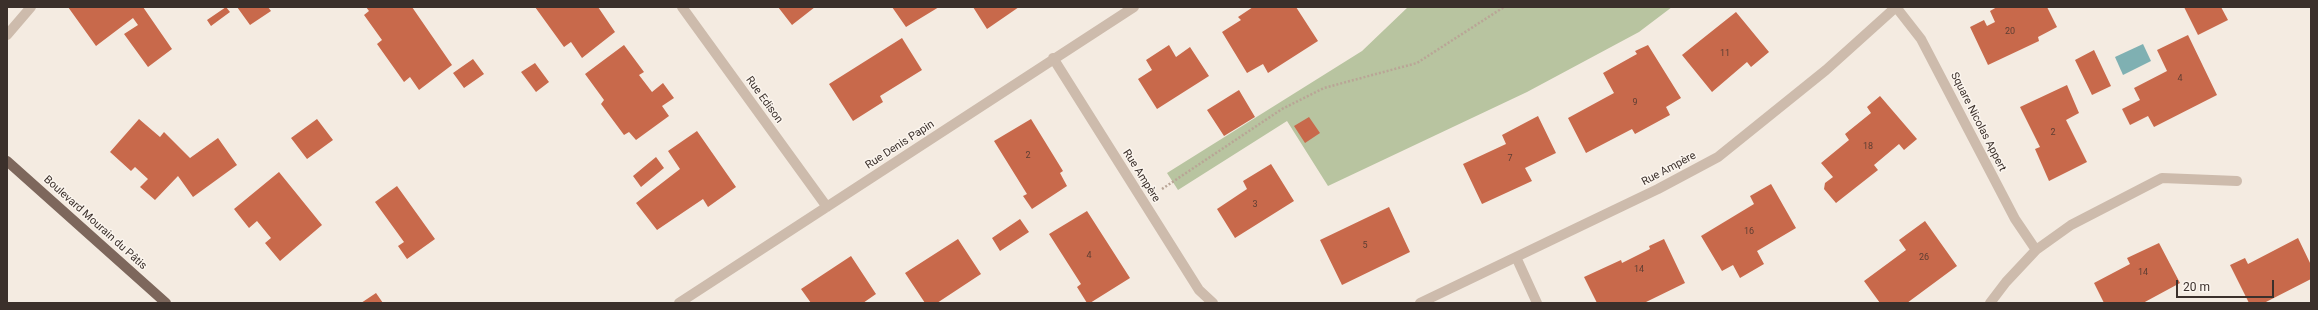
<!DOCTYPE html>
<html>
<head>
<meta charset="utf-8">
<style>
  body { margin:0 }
  #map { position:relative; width:2318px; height:310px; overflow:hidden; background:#f4ebe1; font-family:Roboto,sans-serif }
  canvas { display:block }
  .frame { position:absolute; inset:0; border:8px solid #3b302b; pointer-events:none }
  .scale { position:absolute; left:2176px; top:280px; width:98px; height:18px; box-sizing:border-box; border:2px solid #3b302b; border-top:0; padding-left:5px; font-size:12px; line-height:14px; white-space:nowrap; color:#3b302b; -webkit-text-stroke:3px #fbf5ee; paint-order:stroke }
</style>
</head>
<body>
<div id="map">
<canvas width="2318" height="310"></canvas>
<div class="frame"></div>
<div class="scale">20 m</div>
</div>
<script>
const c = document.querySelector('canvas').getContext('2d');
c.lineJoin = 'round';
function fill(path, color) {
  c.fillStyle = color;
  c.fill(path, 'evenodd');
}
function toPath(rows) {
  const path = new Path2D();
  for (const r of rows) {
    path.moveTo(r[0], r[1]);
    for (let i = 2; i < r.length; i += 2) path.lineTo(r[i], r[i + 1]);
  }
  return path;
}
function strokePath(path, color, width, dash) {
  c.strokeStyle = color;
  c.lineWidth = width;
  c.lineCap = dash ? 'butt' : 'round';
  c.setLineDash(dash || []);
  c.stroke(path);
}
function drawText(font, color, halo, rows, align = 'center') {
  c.font = font + ' Roboto,sans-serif';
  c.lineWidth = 3;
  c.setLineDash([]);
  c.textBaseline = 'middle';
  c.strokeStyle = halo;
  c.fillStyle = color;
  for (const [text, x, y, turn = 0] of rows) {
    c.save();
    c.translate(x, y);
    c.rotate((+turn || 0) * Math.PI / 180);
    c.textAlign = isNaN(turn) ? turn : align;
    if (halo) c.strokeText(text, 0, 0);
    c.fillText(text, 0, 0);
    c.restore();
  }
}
fill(toPath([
  [1408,7,1672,7,1639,32,1527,92,1328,186,1287,121,1178,190,1167,173,1362,51]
]), '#b8c4a0');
fill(toPath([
  [2143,44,2151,61,2123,75,2115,57]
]), '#7fb0b2');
fill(toPath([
  [68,7,143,7,172,49,148,67,124,34,138,25,133,18,96,46],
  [226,7,230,12,211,26,207,20],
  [237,7,268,7,271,11,250,25],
  [366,7,412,7,452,65,419,90,410,77,404,82,377,44,382,40,364,15,369,11],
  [535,7,598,7,615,32,582,58,571,42,564,47],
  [778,7,815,7,792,25],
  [892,7,939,7,906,27],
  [973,7,1019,7,987,29],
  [1253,7,1296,7,1318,41,1268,73,1263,64,1247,73,1222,32,1241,20,1238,17],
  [1997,7,2047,7,2057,27,2038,37,2039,41,1988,65,1970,27,1984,20,1987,26,1995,22,1990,11],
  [2184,7,2221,7,2228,20,2198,35],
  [1736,12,1769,52,1751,67,1747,62,1712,92,1682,55],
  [2188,35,2217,95,2154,127,2148,116,2130,125,2122,109,2140,100,2134,88,2167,71,2157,50],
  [902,38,922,70,880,96,883,102,853,121,829,84],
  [624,45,644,72,639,75,652,92,663,83,674,98,662,106,669,116,636,140,629,132,624,135,601,104,604,100,585,74],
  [1169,45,1176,57,1190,47,1209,76,1157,109,1138,79,1152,70,1146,60],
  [1648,45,1681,98,1666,107,1670,115,1635,134,1632,129,1586,153,1568,118,1614,93,1603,73,1637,54,1635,51],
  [2094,50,2111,86,2092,95,2075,60],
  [473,59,484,74,464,88,453,73],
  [535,63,549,82,536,92,521,72],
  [2067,85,2079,113,2066,120,2087,162,2049,181,2035,149,2040,147,2020,107],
  [1239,90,1255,117,1224,136,1207,110],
  [1880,96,1917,139,1904,150,1899,144,1874,165,1878,170,1836,203,1824,189,1825,183,1833,177,1821,163,1849,140,1845,134,1871,113,1867,107],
  [1538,116,1556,153,1525,168,1532,181,1482,204,1463,164,1506,144,1502,135],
  [1309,117,1320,133,1305,143,1294,126],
  [139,119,160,137,164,132,190,158,218,138,237,165,193,197,178,176,155,200,140,187,148,179,135,167,131,171,110,152],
  [317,119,333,140,307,159,291,138],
  [1031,119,1063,171,1060,173,1067,186,1032,209,1023,196,1027,194,994,141],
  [697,131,736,187,708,207,703,199,657,230,636,203,680,169,668,151],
  [656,157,664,168,641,187,633,176],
  [1271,164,1294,201,1235,238,1217,209,1247,189,1243,181],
  [279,172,322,225,280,261,265,243,271,238,257,221,249,228,234,209],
  [1771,184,1796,228,1757,251,1764,264,1740,278,1733,265,1722,271,1701,236,1754,204,1750,196],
  [397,186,435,239,407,259,398,246,404,242,375,202],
  [1389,207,1410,252,1342,285,1320,240],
  [1087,211,1130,278,1090,303,1087,303,1077,287,1081,284,1049,234],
  [1020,219,1029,232,1000,251,992,238],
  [1925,221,1957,266,1907,303,1880,303,1864,281,1906,250,1899,240],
  [2298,238,2311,265,2311,279,2264,303,2249,303,2230,265,2245,258,2248,264],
  [958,239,981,274,937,303,925,303,905,273],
  [1664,239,1685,283,1644,303,1597,303,1584,277,1621,260,1622,263,1650,249,1649,246],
  [2159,243,2180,283,2143,303,2104,303,2094,283,2130,264,2127,258],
  [851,256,876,294,863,303,811,303,801,289],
  [376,293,383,303,361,303]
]), '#c8694b');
strokePath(toPath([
  [1162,189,1282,109,1324,88,1417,63,1504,7]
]), '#b9a596', 2.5, [2, 2]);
strokePath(toPath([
  [682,7,827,207],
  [1896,7,1921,39,2015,219,2036,250],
  [7,35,31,7],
  [1053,58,1199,290,1213,303],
  [1516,257,1537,303],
  [679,303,1134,7],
  [1420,303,1658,189,1718,157,1826,70,1896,7],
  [1990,303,2006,282,2036,250,2071,225,2162,178,2237,181]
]), '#cdbbac', 10);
strokePath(toPath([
  [7,161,166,303]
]), '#7d675c', 10);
drawText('9px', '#5e3e33', null, [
  ["20",2010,32],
  ["11",1725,54],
  ["4",2180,79],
  ["9",1635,103],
  ["2",2053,133],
  ["18",1868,147],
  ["2",1028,156],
  ["7",1510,159],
  ["3",1255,205],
  ["16",1749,232],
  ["5",1365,246],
  ["4",1089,256],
  ["26",1924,258],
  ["14",1639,270],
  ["14",2143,273]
]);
drawText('11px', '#3b302b', '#fbf5ee', [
  ["Rue Edison",764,100,54],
  ["Square Nicolas Appert",1978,122,63],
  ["Rue Denis Papin",900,145,-33],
  ["Rue Ampère",1669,169,-28],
  ["Rue Ampère",1141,176,58],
  ["Boulevard Mourain du Pâtis",95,223,42]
]);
</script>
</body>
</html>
